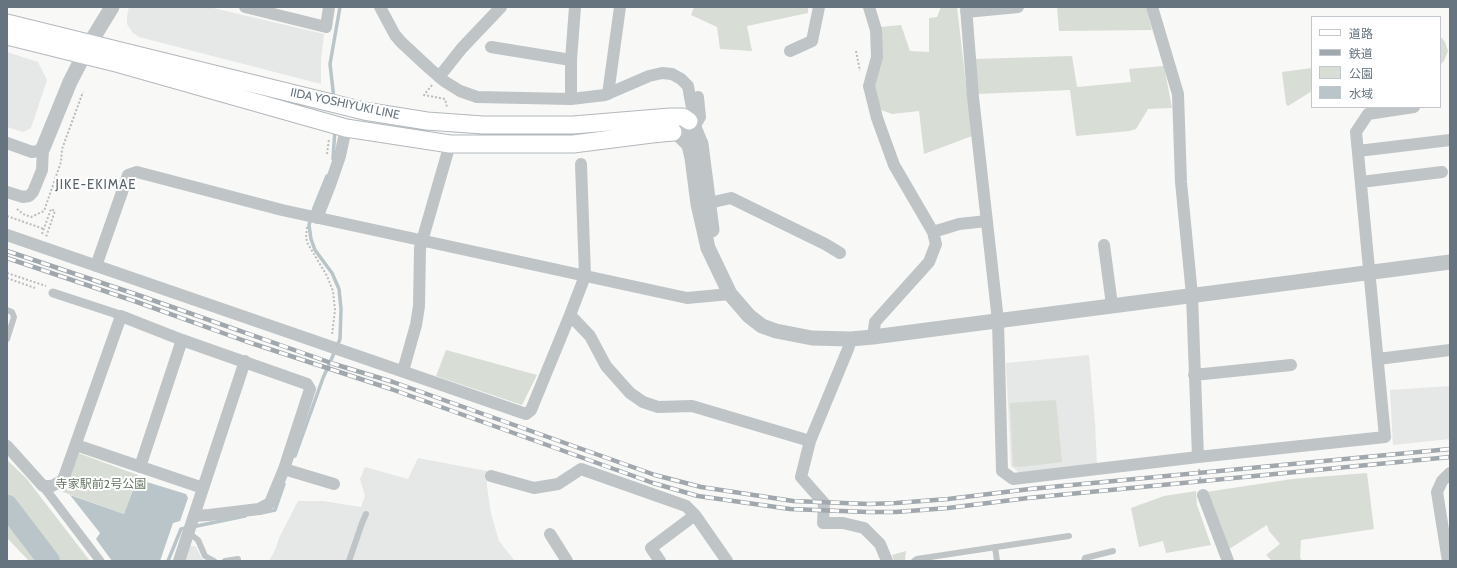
<!DOCTYPE html>
<html>
<head>
<meta charset="utf-8">
<style>
  body { margin:0 }
  #map { position:relative; width:1457px; height:568px; overflow:hidden; background:#f8f8f6; font-family:Cabin,"Noto Sans JP",sans-serif }
  canvas { display:block }
  .frame { position:absolute; inset:0; border:8px solid #65747f; pointer-events:none }
  .legend { position:absolute; left:1311px; top:16px; width:130px; height:92px; box-sizing:border-box; background:#fff; border:1px solid #c1c7cc; margin:0; padding:5px 7px; list-style:none; font-size:12px; color:#65747f }
  .legend li { display:flex; align-items:center; gap:8px; height:20px }
  .legend b { width:20px; border:1px solid #c1c7cc }
</style>
</head>
<body>
<div id="map">
<canvas width="1457" height="568"></canvas>
<div class="frame"></div>
<ul class="legend">
<li><b style="height:5px;background:#fff"></b>道路</li>
<li><b style="height:5px;background:#a1a8ad"></b>鉄道</li>
<li><b style="height:11px;background:#d8ddd5"></b>公園</li>
<li><b style="height:11px;background:#b9c5c9"></b>水域</li>
</ul>
</div>
<script>
const c = document.querySelector('canvas').getContext('2d');
c.lineJoin = 'round';
function fill(path, color) {
  c.fillStyle = color;
  c.fill(path, 'evenodd');
}
function toPath(rows) {
  const path = new Path2D();
  for (const r of rows) {
    path.moveTo(r[0], r[1]);
    for (let i = 2; i < r.length; i += 2) path.lineTo(r[i], r[i + 1]);
  }
  return path;
}
function strokePath(path, color, width, dash) {
  c.strokeStyle = color;
  c.lineWidth = width;
  c.lineCap = dash ? 'butt' : 'round';
  c.setLineDash(dash || []);
  c.stroke(path);
}
function drawText(font, color, halo, rows, align = 'center') {
  c.font = font + ' Cabin,"Noto Sans JP",sans-serif';
  c.lineWidth = 4;
  c.setLineDash([]);
  c.textBaseline = 'middle';
  c.strokeStyle = halo;
  c.fillStyle = color;
  for (const [text, x, y, turn = 0] of rows) {
    c.save();
    c.translate(x, y);
    c.rotate((+turn || 0) * Math.PI / 180);
    c.textAlign = isNaN(turn) ? turn : align;
    if (halo) c.strokeText(text, 0, 0);
    c.fillText(text, 0, 0);
    c.restore();
  }
}
fill(toPath([
  [129,7,209,7,324,34,321,60,321,84,139,37,132,32,127,24,127,16],
  [7,52,38,62,47,80,31,128,23,132,7,127],
  [1089,355,1095,422,1097,465,1019,473,1011,466,1006,363],
  [1450,386,1450,439,1393,445,1390,390],
  [418,458,487,471,487,486,491,513,499,541,515,561,269,561,275,550,279,538,298,501,323,501,361,507,365,496,360,479,365,467,408,479],
  [185,544,196,547,201,557,204,561,179,561]
]), '#e6e7e7');
fill(toPath([
  [694,7,808,7,808,13,747,26,752,51,720,49,717,27,691,15],
  [941,7,957,7,972,136,924,154,919,111,892,114,879,109,874,86,880,27,901,25,910,51,929,52,929,18,937,17],
  [1057,7,1146,7,1152,30,1059,31],
  [1440,36,1445,42,1448,51,1444,61,1440,65],
  [1072,56,1077,87,1131,82,1129,69,1164,66,1172,108,1148,109,1136,129,1129,131,1076,136,1070,90,977,94,974,59],
  [1312,68,1312,91,1288,106,1286,104,1282,72],
  [446,350,537,375,522,405,436,376],
  [1056,400,1062,462,1020,467,1013,466,1010,403],
  [78,453,138,475,124,514,63,492],
  [7,460,26,478,90,561,29,561,7,538],
  [1367,473,1374,529,1301,540,1300,557,1302,561,1272,561,1266,555,1280,544,1269,531,1267,525,1229,549,1206,492,1292,479],
  [1196,491,1197,505,1211,545,1166,553,1163,541,1139,547,1131,508,1164,496],
  [906,551,905,560,894,561,892,555]
]), '#d8ddd5');
fill(toPath([
  [137,479,186,494,188,498,180,521,173,523,160,561,112,561,96,539,100,533,70,495,124,514]
]), '#b9c5c9');
strokePath(toPath([
  [334,99,330,64,340,7],
  [333,159,335,129],
  [327,176,314,208,309,225,311,239,315,250,332,273,339,289,341,309,340,339,337,346],
  [295,456,323,378,335,351],
  [261,513,275,510,284,484],
  [192,527,245,516],
  [168,561,181,529,186,528]
]), '#b9c5c9', 3.5);
strokePath(toPath([
  [7,506,49,561]
]), '#b9c5c9', 22);
const secondary = toPath([
  [7,23,364,111,427,121,483,125,573,125,670,117,683,117,689,121],
  [7,36,120,64,346,128,450,144,573,144,652,134,673,132]
]);
strokePath(secondary, '#b2b8bc', 19);
strokePath(toPath([
  [856,51,860,71],
  [432,85,424,95,445,99,447,107],
  [327,154,329,139],
  [17,209,23,214,31,217,44,211,61,162,62,149,83,92],
  [7,216,44,229],
  [307,227,306,238,308,244,327,276,333,291,335,310,332,335],
  [42,234,51,209,55,211,46,237],
  [7,273,46,286],
  [7,278,35,288],
  [1199,469,1201,484]
]), '#babdbf', 2, [2, 2]);
strokePath(toPath([
  [7,310,12,312,14,317,7,339],
  [189,533,198,540,205,556,214,561],
  [995,547,997,561],
  [225,561,238,559],
  [349,561,362,523,366,514],
  [914,561,917,559,1069,536],
  [1084,561,1085,558,1113,551]
]), '#bfc4c7', 6);
strokePath(toPath([
  [53,293,114,313,121,316],
  [43,486,100,561]
]), '#bfc4c7', 9);
strokePath(toPath([
  [245,7,326,27,329,7],
  [380,7,395,35,401,42,429,68,444,81,460,91,477,97,571,99,605,95,649,76,662,73,672,74,681,79,688,86,692,108,689,121],
  [869,7,876,30,877,57,869,86,877,118,894,165,933,232,936,244,929,262,875,322,873,337],
  [966,7,973,97,998,321,1002,471,1013,479,1198,457,1385,437,1356,132,1368,114,1414,107],
  [1152,7,1178,94,1181,182,1192,295,1198,457],
  [966,12,1018,7],
  [491,47,571,60],
  [790,51,812,41,819,7],
  [439,77,462,48,501,7],
  [608,94,620,7],
  [571,99,571,60,575,7],
  [673,132,694,127,700,117,698,97],
  [7,143,32,152,38,151,43,148,42,170,33,192,29,196,23,197,7,192],
  [1358,151,1450,140],
  [1361,182,1442,172],
  [709,203,731,198,825,244,840,253],
  [317,218,330,185,340,156,346,128],
  [933,232,959,224,987,221],
  [7,235,526,414,531,410,570,315,585,276,581,164],
  [1104,245,1112,305],
  [96,266,128,175,137,172,282,210,687,298,730,294],
  [570,315,590,336,606,366,630,393,643,402,658,407,692,406,810,441],
  [851,339,848,349,810,441,801,477,824,503,823,523,843,523,864,528,880,544,887,561],
  [1378,359,1450,350],
  [403,371,416,325,419,306,420,248,450,144],
  [1194,375,1291,365],
  [76,445,203,488],
  [7,446,43,486,52,486,63,480,121,316,182,340,307,384,310,389,284,469,270,503,259,509,209,515,194,516],
  [140,467,182,340],
  [284,469,334,484],
  [491,476,534,488,558,484,581,469,686,506,695,515,727,561],
  [1203,495,1228,561],
  [550,534,567,561],
  [179,561,245,361],
  [660,561,651,548,695,515],
  [1448,561,1437,492,1442,481,1450,473]
]), '#bfc4c7', 12);
strokePath(toPath([
  [689,121,694,127,701,144,712,230],
  [673,132,680,136,689,145,692,158,698,204,708,248,730,294,749,316,762,326,776,331,812,338,851,339,873,337,1450,262],
  [43,148,70,82,90,43,112,7]
]), '#bfc4c7', 15);
strokePath(secondary, '#fff', 17);
const rail = toPath([
  [7,251,138,295,334,364,393,382,655,475,701,487,793,501,869,504,896,503,948,499,1030,489,1450,449],
  [7,258,137,302,245,341,391,389,653,483,698,496,790,509,867,512,896,512,948,508,1028,498,1450,457]
]);
strokePath(rail, '#a1a8ad', 4.5);
strokePath(rail, '#fff', 3, [9]);
drawText('12px', '#65747f', '#fff', [
  ["IIDA YOSHIYUKI LINE",345,104,12]
]);
drawText('12px', '#677764', '#fff', [
  ["寺家駅前2号公園",101,484]
]);
c.letterSpacing = '1px';
drawText('13px', '#57626a', '#fff', [
  ["JIKE-EKIMAE",96,185]
]);
c.letterSpacing = '0px';
</script>
</body>
</html>
